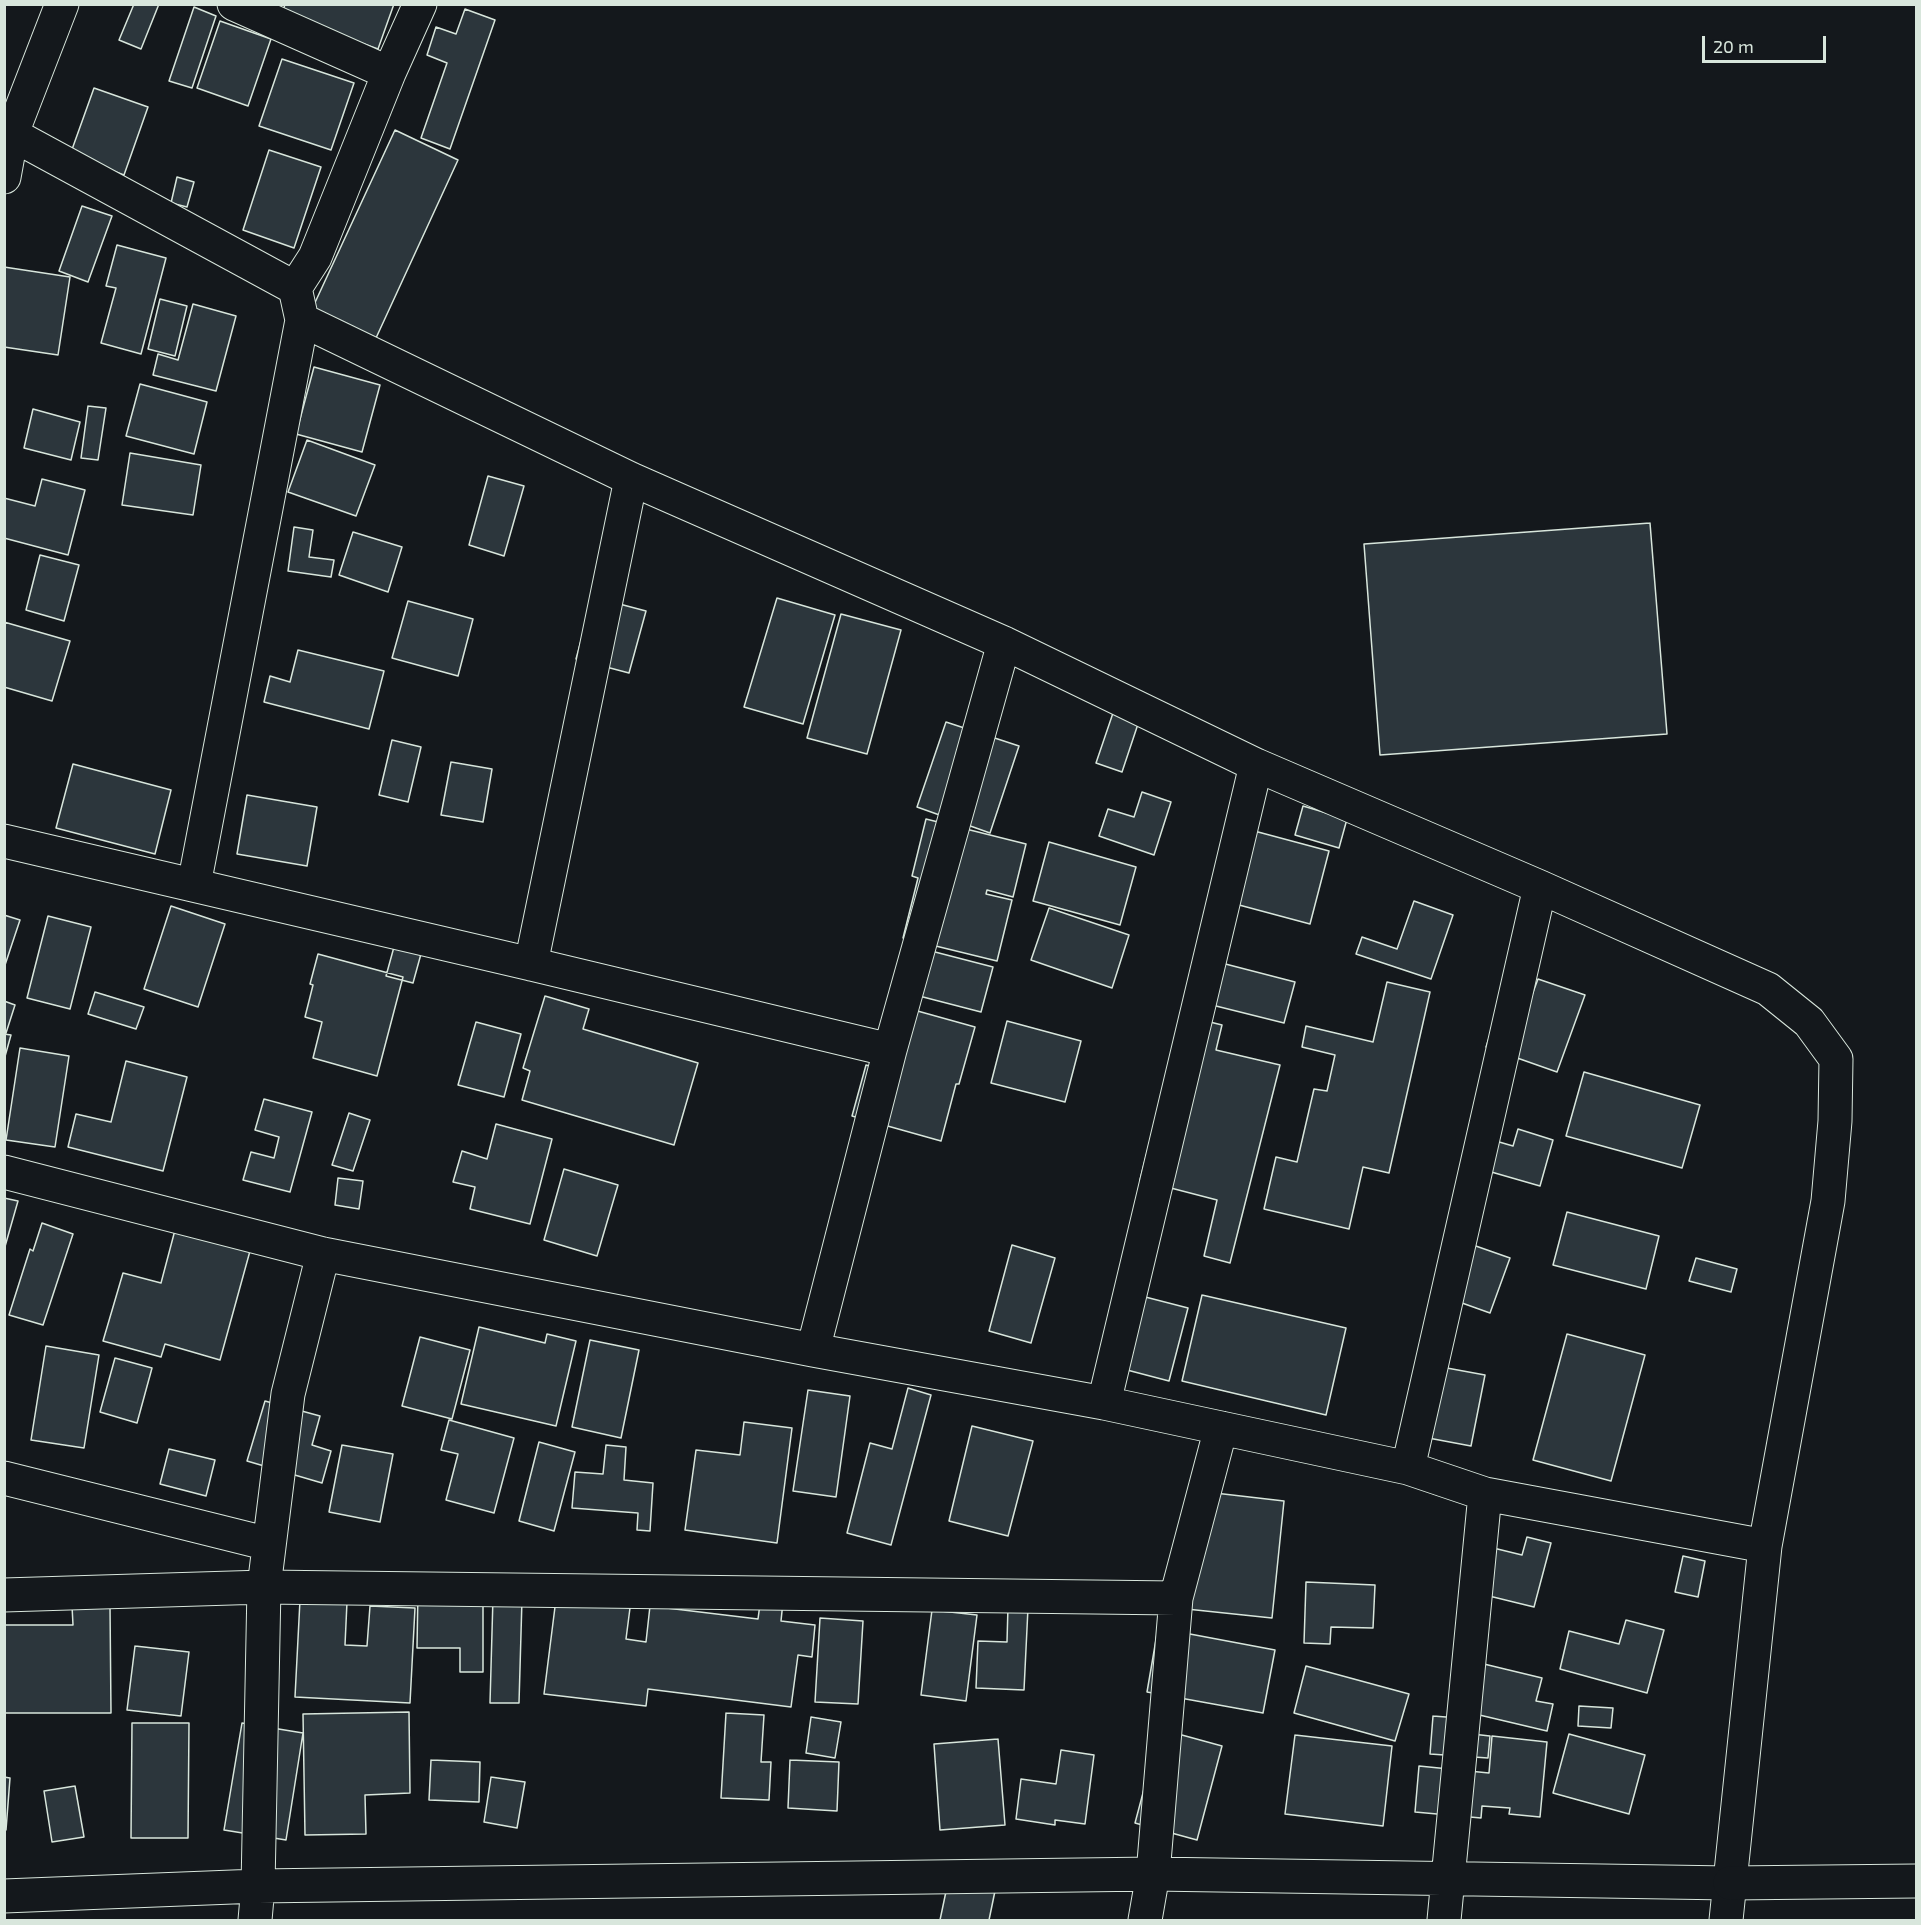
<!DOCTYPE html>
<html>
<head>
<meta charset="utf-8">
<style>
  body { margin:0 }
  #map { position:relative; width:1921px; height:1925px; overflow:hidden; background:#14181c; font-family:"Exo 2",sans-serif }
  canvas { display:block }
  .frame { position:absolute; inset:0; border:6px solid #d8e6dc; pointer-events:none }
  .scale { position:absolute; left:1702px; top:36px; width:124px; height:27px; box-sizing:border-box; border:3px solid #d8e6dc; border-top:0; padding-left:8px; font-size:18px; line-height:21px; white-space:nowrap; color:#d8e6dc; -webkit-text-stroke:4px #14181c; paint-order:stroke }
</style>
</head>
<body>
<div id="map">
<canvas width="1921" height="1925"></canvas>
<div class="frame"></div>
<div class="scale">20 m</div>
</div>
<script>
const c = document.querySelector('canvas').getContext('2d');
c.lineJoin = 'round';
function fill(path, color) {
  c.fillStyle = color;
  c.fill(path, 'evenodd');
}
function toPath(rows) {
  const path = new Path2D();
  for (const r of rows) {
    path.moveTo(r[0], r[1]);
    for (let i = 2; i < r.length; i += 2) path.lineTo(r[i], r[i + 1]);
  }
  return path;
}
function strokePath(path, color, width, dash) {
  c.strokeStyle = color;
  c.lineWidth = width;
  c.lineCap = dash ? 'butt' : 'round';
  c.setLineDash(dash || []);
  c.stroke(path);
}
const building = toPath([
  [134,4,159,4,141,49,119,40,134,4],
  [285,4,394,4,378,49,282,15,285,4],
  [194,7,216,16,192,88,169,81,194,7],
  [465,9,495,20,450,149,421,138,447,63,427,55,436,27,456,34,465,9],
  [220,21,271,39,248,106,197,88,220,21],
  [282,59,354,83,331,150,259,126,282,59],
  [94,88,148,107,124,175,70,155,94,88],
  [395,130,458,160,376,338,312,309,395,130],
  [269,150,321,167,294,248,243,230,269,150],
  [177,177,194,182,187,207,171,203,177,177],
  [82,206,112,216,88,282,59,271,82,206],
  [117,245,166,258,141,354,101,343,116,288,106,286,117,245],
  [4,267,70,277,58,355,4,347,4,267],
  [160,299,187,306,175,356,148,349,160,299],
  [193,304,236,316,216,391,153,375,158,354,178,360,193,304],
  [314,367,380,385,362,452,296,434,314,367],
  [140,384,207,402,194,454,126,436,140,384],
  [88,406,106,408,98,460,81,458,88,406],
  [33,409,80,422,71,460,24,448,33,409],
  [307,440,375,465,356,516,288,492,307,440],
  [130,453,201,465,193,515,122,505,130,453],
  [488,476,524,486,504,556,469,545,488,476],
  [42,479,85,490,68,555,4,538,4,498,35,506,42,479],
  [1650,523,1667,734,1380,755,1364,544,1650,523],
  [294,527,313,530,309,557,334,560,331,577,288,571,294,527],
  [353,532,402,547,388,592,339,575,353,532],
  [40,555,79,565,64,621,26,610,40,555],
  [593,597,646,611,629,673,576,659,593,597],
  [777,598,835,615,803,724,744,707,777,598],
  [408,601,473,619,458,676,392,658,408,601],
  [841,614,901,630,867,754,807,738,841,614],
  [4,622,70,641,52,701,4,687,4,622],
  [298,650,384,671,369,729,264,702,270,676,290,682,298,650],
  [1113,713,1139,721,1122,772,1096,763,1113,713],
  [946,722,1019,746,990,833,917,807,946,722],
  [392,740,421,747,408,802,379,795,392,740],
  [451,762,492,769,483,822,441,815,451,762],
  [73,764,171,790,155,854,56,828,73,764],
  [1142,792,1171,802,1154,855,1099,836,1108,809,1134,817,1142,792],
  [247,795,317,807,307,866,237,854,247,795],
  [1303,806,1347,819,1339,848,1295,835,1303,806],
  [926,819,1026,844,1013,897,987,890,986,894,1012,900,997,961,903,938,918,878,912,876,926,819],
  [1232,825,1329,851,1310,924,1213,898,1232,825],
  [1049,842,1136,867,1120,925,1033,901,1049,842],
  [1414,901,1453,915,1431,979,1356,954,1362,937,1397,949,1414,901],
  [171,906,225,924,198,1007,144,989,171,906],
  [1049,908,1129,935,1112,988,1031,960,1049,908],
  [4,915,20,920,4,968,4,915],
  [48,916,91,927,70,1009,27,998,48,916],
  [397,936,424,943,413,983,386,976,397,936],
  [908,945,993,967,981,1012,896,990,908,945],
  [318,954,403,977,377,1076,313,1058,322,1022,305,1017,313,985,310,984,318,954],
  [1210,960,1295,982,1284,1023,1200,1002,1210,960],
  [1538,979,1585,995,1557,1072,1486,1047,1504,994,1529,1003,1538,979],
  [1387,982,1430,992,1389,1173,1363,1167,1349,1229,1264,1209,1276,1157,1297,1162,1314,1089,1327,1091,1335,1055,1302,1047,1306,1026,1373,1042,1387,982],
  [95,992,144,1007,136,1029,88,1014,95,992],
  [545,996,589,1009,583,1029,698,1063,674,1145,522,1100,530,1071,523,1068,545,996],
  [4,1001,15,1005,6,1033,4,1033,4,1001],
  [896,1005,975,1027,959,1084,956,1084,941,1141,852,1116,866,1065,879,1069,896,1005],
  [1182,1015,1222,1025,1216,1050,1280,1065,1230,1263,1204,1256,1217,1200,1140,1180,1182,1015],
  [1007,1021,1081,1041,1065,1102,991,1083,1007,1021],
  [476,1022,521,1034,504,1097,458,1085,476,1022],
  [4,1034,11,1035,4,1060,4,1034],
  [20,1048,69,1056,55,1147,6,1140,20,1048],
  [126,1061,187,1077,163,1171,68,1147,76,1114,111,1122,126,1061],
  [1584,1072,1700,1105,1682,1168,1566,1136,1584,1072],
  [264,1099,312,1112,290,1192,243,1180,251,1152,274,1158,279,1137,255,1130,264,1099],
  [349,1113,370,1120,353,1171,332,1165,349,1113],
  [496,1124,552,1139,530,1224,470,1209,475,1187,453,1182,462,1151,487,1159,496,1124],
  [1518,1129,1553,1140,1540,1186,1474,1167,1482,1137,1513,1146,1518,1129],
  [564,1169,618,1185,597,1256,544,1240,564,1169],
  [338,1178,363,1181,359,1209,335,1205,338,1178],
  [4,1198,18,1201,4,1250,4,1198],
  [1567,1212,1659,1236,1646,1289,1553,1265,1567,1212],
  [42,1223,73,1234,43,1325,9,1315,30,1249,33,1251,42,1223],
  [175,1230,250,1251,220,1360,165,1344,161,1357,103,1341,123,1273,161,1283,175,1230],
  [1453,1238,1510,1258,1490,1313,1434,1293,1453,1238],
  [1012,1245,1055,1258,1031,1343,989,1331,1012,1245],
  [1696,1258,1737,1269,1731,1292,1689,1281,1696,1258],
  [1126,1292,1188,1308,1169,1381,1108,1365,1126,1292],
  [1202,1295,1346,1328,1326,1415,1182,1381,1202,1295],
  [479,1327,545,1343,547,1334,576,1341,556,1426,461,1404,479,1327],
  [1567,1334,1645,1355,1611,1481,1533,1460,1567,1334],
  [420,1337,470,1350,452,1419,402,1406,420,1337],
  [590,1340,639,1350,621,1438,572,1427,590,1340],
  [46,1346,99,1355,84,1448,31,1440,46,1346],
  [115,1358,152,1368,137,1423,100,1412,115,1358],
  [1436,1366,1485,1375,1471,1446,1423,1437,1436,1366],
  [908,1388,931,1395,891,1545,847,1533,870,1443,892,1449,908,1388],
  [808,1390,850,1396,836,1497,793,1491,808,1390],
  [265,1401,320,1416,312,1445,331,1451,322,1483,247,1461,265,1401],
  [449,1420,514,1438,494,1513,446,1500,458,1454,441,1450,449,1420],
  [744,1422,792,1428,777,1543,685,1530,696,1450,740,1455,744,1422],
  [972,1426,1033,1441,1008,1536,949,1521,972,1426],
  [539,1442,575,1452,554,1531,519,1521,539,1442],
  [342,1445,393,1454,380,1522,329,1512,342,1445],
  [606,1445,626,1447,624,1480,653,1483,650,1531,637,1530,638,1513,572,1508,575,1472,603,1474,606,1445],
  [169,1449,215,1460,206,1496,160,1484,169,1449],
  [1189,1490,1284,1501,1272,1618,1177,1608,1189,1490],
  [1527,1537,1551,1543,1534,1607,1485,1595,1477,1544,1522,1555,1527,1537],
  [1683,1556,1705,1561,1698,1597,1675,1592,1683,1556],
  [1306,1582,1375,1585,1373,1628,1331,1627,1330,1644,1304,1643,1306,1582],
  [418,1589,483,1590,483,1672,460,1672,460,1648,417,1648,418,1589],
  [762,1589,784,1592,781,1621,815,1625,812,1657,798,1655,791,1707,648,1689,646,1706,544,1694,556,1599,630,1608,626,1639,646,1642,650,1606,758,1619,762,1589],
  [493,1597,522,1599,519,1703,490,1703,493,1597],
  [300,1600,347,1602,345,1645,367,1646,370,1606,415,1608,410,1703,295,1697,300,1600],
  [72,1606,110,1606,111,1713,4,1713,4,1625,73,1625,72,1606],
  [1008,1606,1028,1608,1024,1690,976,1688,978,1641,1007,1642,1008,1606],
  [932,1610,977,1615,966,1701,921,1695,932,1610],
  [820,1618,863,1621,858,1704,815,1702,820,1618],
  [1626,1620,1664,1630,1647,1693,1560,1669,1569,1631,1619,1644,1626,1620],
  [1158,1628,1275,1650,1263,1713,1147,1692,1158,1628],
  [135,1646,189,1652,181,1716,127,1710,135,1646],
  [1484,1664,1542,1678,1536,1701,1553,1704,1547,1731,1471,1713,1484,1664],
  [1306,1666,1409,1694,1395,1741,1294,1713,1306,1666],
  [1579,1706,1613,1708,1611,1728,1578,1726,1579,1706],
  [409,1712,410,1793,365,1795,366,1834,305,1835,303,1714,409,1712],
  [726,1713,764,1715,761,1762,771,1762,769,1800,721,1798,726,1713],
  [1433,1716,1472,1719,1472,1734,1490,1736,1488,1758,1430,1754,1433,1716],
  [811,1717,841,1722,835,1758,806,1753,811,1717],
  [132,1723,189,1723,188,1838,131,1838,132,1723],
  [242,1723,303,1733,286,1840,224,1830,242,1723],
  [1160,1729,1222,1746,1197,1840,1135,1823,1160,1729],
  [1569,1734,1645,1755,1629,1814,1553,1793,1569,1734],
  [1295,1735,1392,1746,1383,1826,1285,1814,1295,1735],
  [1492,1736,1547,1742,1540,1817,1509,1814,1510,1808,1482,1806,1481,1818,1415,1812,1419,1766,1489,1773,1492,1736],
  [998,1739,1005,1825,940,1830,934,1744,998,1739],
  [1061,1750,1094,1755,1085,1824,1055,1820,1055,1825,1016,1819,1021,1779,1056,1784,1061,1750],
  [431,1760,480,1762,479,1802,429,1800,431,1760],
  [790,1760,839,1762,837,1811,788,1808,790,1760],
  [4,1777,10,1778,6,1830,4,1830,4,1777],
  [491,1777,525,1782,517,1828,484,1822,491,1777],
  [75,1786,84,1837,52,1842,44,1791,75,1786],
  [948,1882,995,1891,989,1920,940,1920,948,1882]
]);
fill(building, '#2c363c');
strokePath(building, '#d8e6dc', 1.5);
const minor = toPath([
  [234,4,389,73],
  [4,130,295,288],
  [4,177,12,133,62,4],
  [302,320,631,479,1004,643,1256,765,1540,887,1768,989,1809,1022,1836,1059,1835,1121,1828,1201,1765,1546,1726,1920],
  [4,841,531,964,890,1050],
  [194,885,302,320,295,288,315,257,389,73,420,4],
  [531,964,631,479],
  [4,1172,323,1254,813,1350,1104,1403,1408,1468,1485,1494,1765,1546],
  [813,1350,890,1050,1004,643],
  [1104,1403,1256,765],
  [1408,1468,1540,887],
  [4,1478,269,1544],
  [4,1595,264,1587,1176,1598],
  [4,1896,258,1886,1153,1874,1730,1883],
  [255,1920,258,1886,264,1587,288,1394,323,1254],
  [1145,1920,1153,1874,1176,1598,1221,1428],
  [1444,1920,1485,1494]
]);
const tertiary = toPath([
  [1730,1883,1916,1881]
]);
strokePath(minor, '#d8e6dc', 35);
strokePath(tertiary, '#d8e6dc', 35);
strokePath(minor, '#14181c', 33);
strokePath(tertiary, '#14181c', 33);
</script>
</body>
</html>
